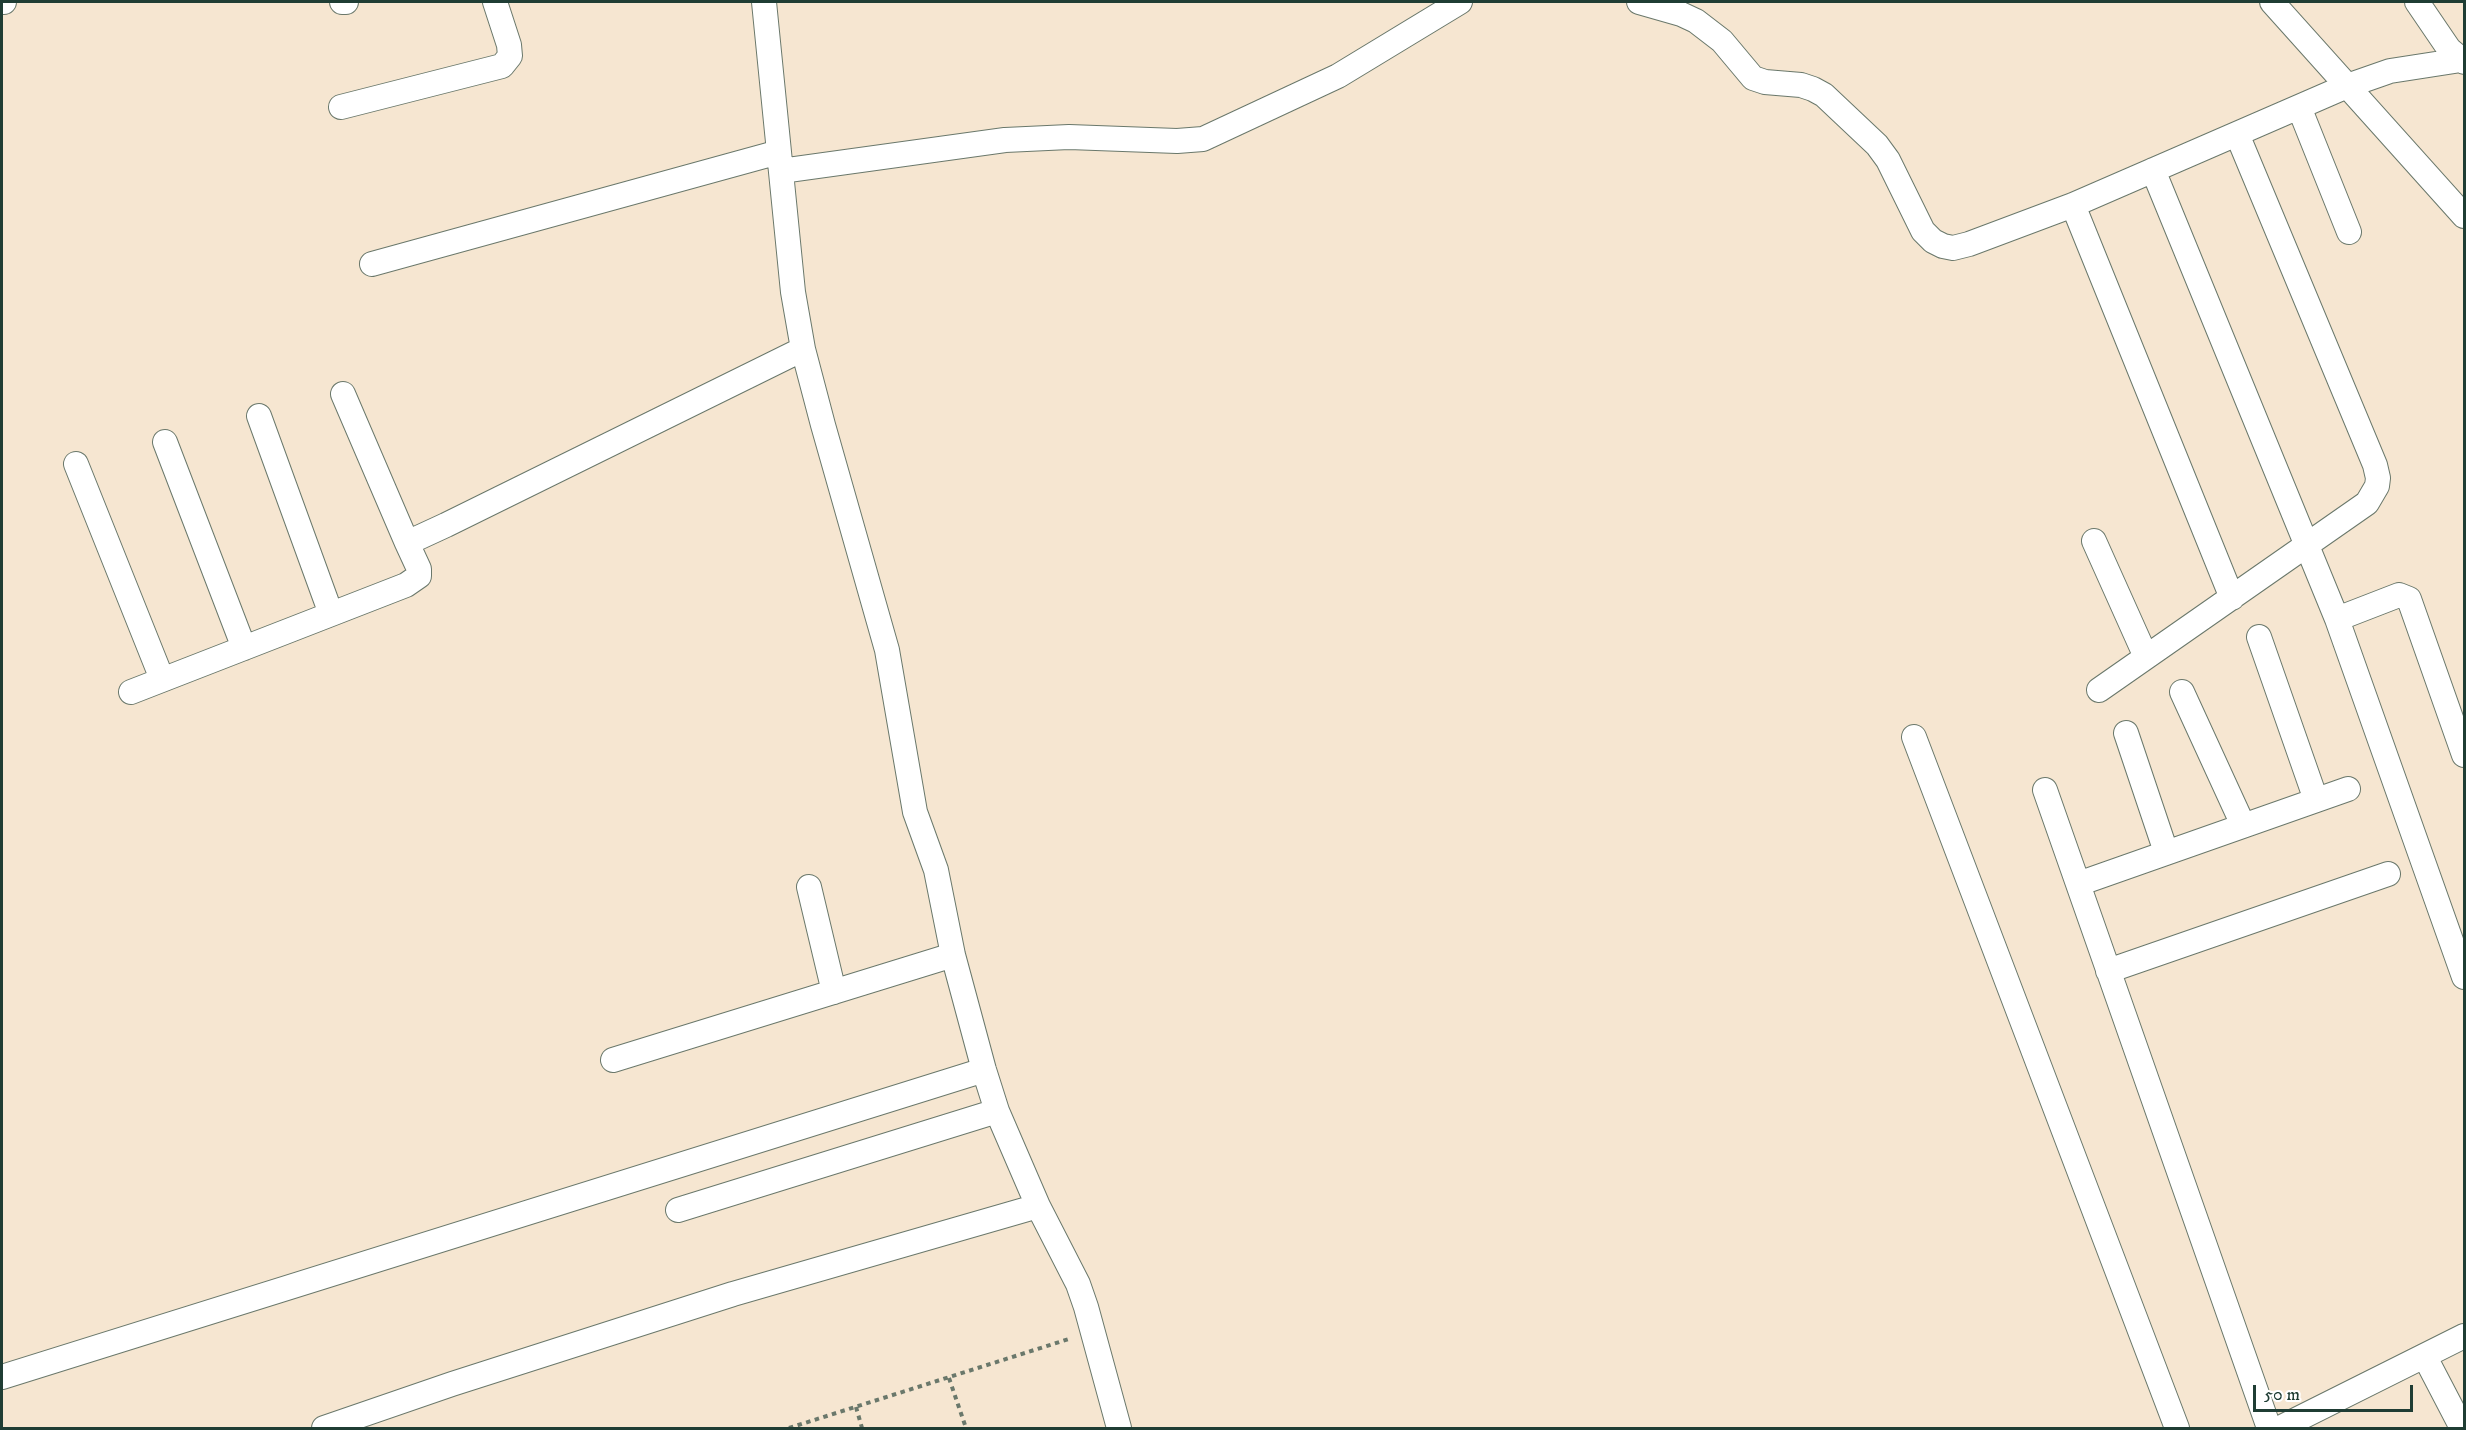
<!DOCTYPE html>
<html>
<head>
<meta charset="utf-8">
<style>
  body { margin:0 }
  #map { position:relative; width:2466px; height:1430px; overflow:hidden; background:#f6e6d1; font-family:"IM FELL DW Pica",serif }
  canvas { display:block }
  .frame { position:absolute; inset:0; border:3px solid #1f3d34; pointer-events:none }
  .scale { position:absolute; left:2253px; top:1385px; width:160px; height:27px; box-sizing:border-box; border:3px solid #1f3d34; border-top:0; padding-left:8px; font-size:18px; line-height:21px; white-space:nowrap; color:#1f3d34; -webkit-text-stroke:4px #fff; paint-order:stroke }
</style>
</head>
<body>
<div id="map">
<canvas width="2466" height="1430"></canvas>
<div class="frame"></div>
<div class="scale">50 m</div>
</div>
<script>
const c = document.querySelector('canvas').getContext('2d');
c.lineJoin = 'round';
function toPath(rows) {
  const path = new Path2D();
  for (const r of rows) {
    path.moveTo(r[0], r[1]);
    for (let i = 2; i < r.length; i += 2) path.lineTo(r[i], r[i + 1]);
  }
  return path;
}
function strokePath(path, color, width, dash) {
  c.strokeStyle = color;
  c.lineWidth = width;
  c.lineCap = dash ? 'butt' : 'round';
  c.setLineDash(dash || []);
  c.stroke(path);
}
const street = toPath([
  [2,2,4,2],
  [342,2,346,2],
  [764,2,793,292,803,349,823,425,887,650,915,812,936,870,953,955,984,1070,997,1111,1038,1206,1078,1284,1086,1307,1119,1428],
  [1639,2,1681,14,1696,21,1722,41,1753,78,1765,82,1801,85,1813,89,1824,95,1877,145,1888,160,1923,231,1933,241,1943,246,1953,248,1969,244,2073,205,2347,86,2390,71,2461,60],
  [2272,2,2464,216],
  [2417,2,2449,49,2464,62],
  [341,107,502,66,510,56,509,45,495,2],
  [2299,107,2349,232],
  [2153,170,2337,619,2464,977],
  [781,171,1005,140,1069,137,1177,141,1203,139,1338,76,1460,2],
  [2073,205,2232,598],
  [372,264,779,152],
  [343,394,407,543],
  [259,416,331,614],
  [165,442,244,648],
  [76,464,162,679],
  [2094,541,2146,657],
  [2337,619,2399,595,2409,599,2464,755],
  [2259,637,2316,800],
  [2099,690,2367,503,2377,486,2378,478,2375,465,2237,134],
  [131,692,406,585,419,576,419,569,407,543,446,525,803,349],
  [2182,692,2243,825],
  [2126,733,2166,852],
  [1914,737,2177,1428],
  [2045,790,2269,1428],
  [2078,884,2348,789],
  [809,887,834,992],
  [2108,971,2388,874],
  [613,1060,953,955],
  [678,1210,997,1111],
  [2425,1357,2462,1428],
  [2,1377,984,1070],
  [324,1428,452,1384,733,1294,1038,1206],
  [2280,1428,2464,1336]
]);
strokePath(street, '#6a786b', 26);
strokePath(toPath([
  [949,1378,966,1428],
  [856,1407,862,1428],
  [789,1428,1072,1338]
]), '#6a786b', 4, [4.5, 4.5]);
strokePath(street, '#fff', 24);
</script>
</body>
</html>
